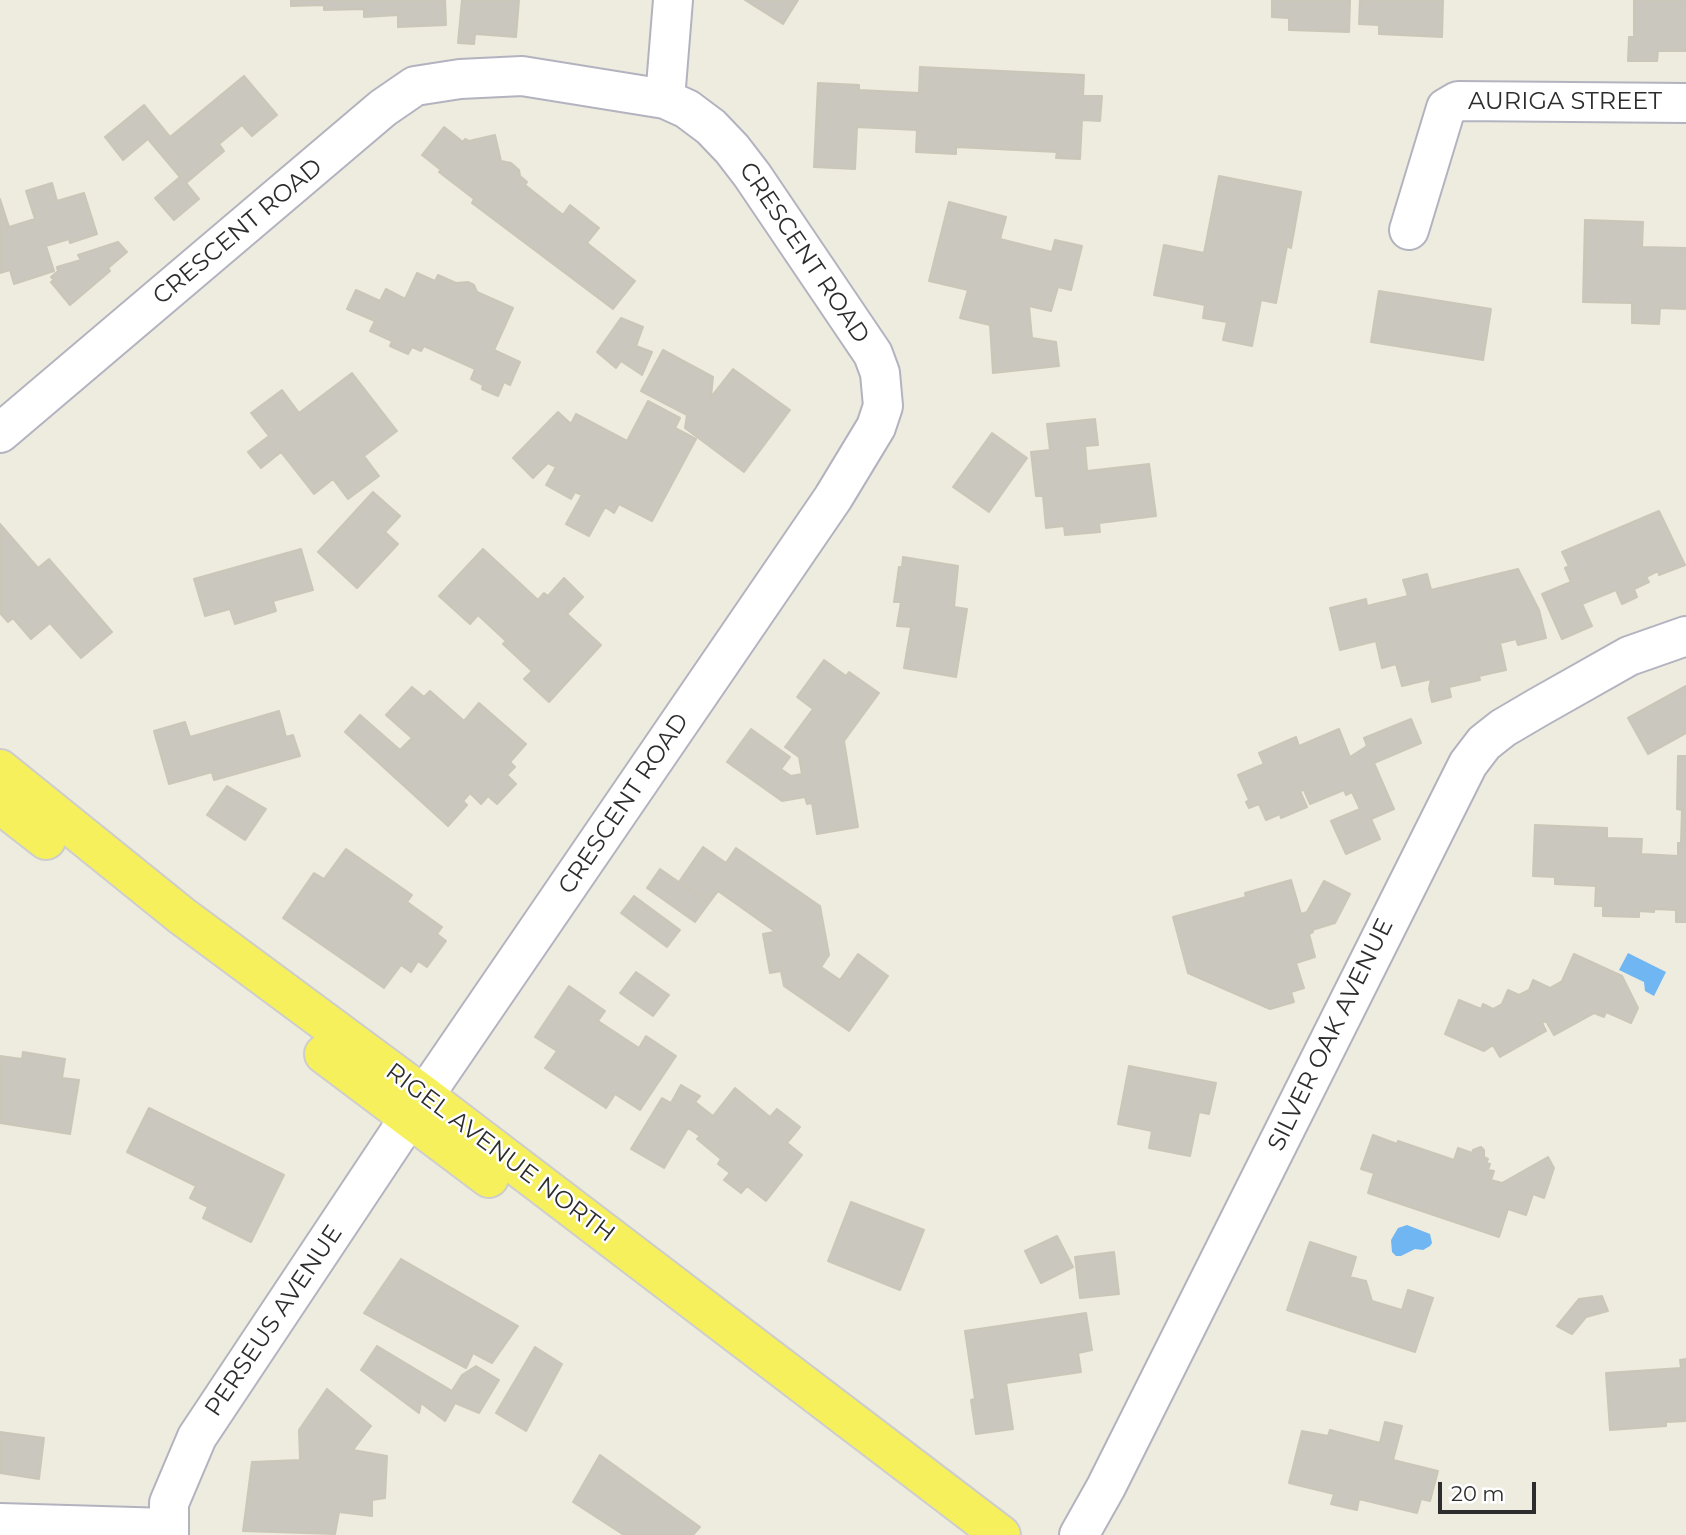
<!DOCTYPE html>
<html>
<head>
<meta charset="utf-8">
<style>
  body { margin:0 }
  #map { position:relative; width:1686px; height:1535px; overflow:hidden; background:#eeebdf; font-family:Montserrat,sans-serif }
  canvas { display:block }
  .scale { position:absolute; left:1438px; top:1482px; width:98px; height:32px; box-sizing:border-box; border:4px solid #2d2d2d; border-top:0; padding-left:9px; font-size:21px; line-height:24px; white-space:nowrap; color:#2d2d2d; -webkit-text-stroke:5px #fff; paint-order:stroke }
</style>
</head>
<body>
<div id="map">
<canvas width="1686" height="1535"></canvas>
<div class="scale">20 m</div>
</div>
<script>
const c = document.querySelector('canvas').getContext('2d');
c.lineJoin = 'round';
function fill(path, color) {
  c.fillStyle = color;
  c.fill(path, 'evenodd');
}
function toPath(rows) {
  const path = new Path2D();
  for (const r of rows) {
    path.moveTo(r[0], r[1]);
    for (let i = 2; i < r.length; i += 2) path.lineTo(r[i], r[i + 1]);
  }
  return path;
}
function strokePath(path, color, width, dash) {
  c.strokeStyle = color;
  c.lineWidth = width;
  c.lineCap = dash ? 'butt' : 'round';
  c.setLineDash(dash || []);
  c.stroke(path);
}
function drawText(font, color, halo, rows, align = 'center') {
  c.font = font + ' Montserrat,sans-serif';
  c.lineWidth = 5;
  c.setLineDash([]);
  c.textBaseline = 'middle';
  c.strokeStyle = halo;
  c.fillStyle = color;
  for (const [text, x, y, turn = 0] of rows) {
    c.save();
    c.translate(x, y);
    c.rotate((+turn || 0) * Math.PI / 180);
    c.textAlign = isNaN(turn) ? turn : align;
    if (halo) c.strokeText(text, 0, 0);
    c.fillText(text, 0, 0);
    c.restore();
  }
}
fill(toPath([
  [1628,953,1666,972,1654,996,1645,991,1644,982,1619,970],
  [1407,1225,1430,1234,1432,1243,1430,1246,1423,1250,1415,1249,1401,1256,1396,1256,1392,1252,1391,1240,1398,1228]
]), '#6fb6f3');
const building = toPath([
  [291,0,445,0,446,25,398,27,398,15,364,17,364,9,324,10,324,5,291,6,291,0],
  [462,0,519,0,516,37,475,34,474,44,458,43,462,0],
  [745,0,798,0,783,24,745,0],
  [1272,0,1350,0,1349,32,1289,30,1289,18,1272,17,1272,0],
  [1360,0,1443,0,1442,37,1379,34,1379,25,1359,24,1360,0],
  [1634,0,1686,0,1686,51,1658,51,1657,61,1628,61,1629,37,1634,37,1634,0],
  [920,67,1084,75,1083,96,1102,96,1100,121,1082,120,1080,159,1056,158,1057,152,956,147,956,154,916,152,917,130,857,127,855,169,814,167,818,83,859,85,859,90,919,93,920,67],
  [244,76,277,115,252,136,242,125,219,144,224,151,186,183,199,199,174,220,155,198,180,177,148,139,123,160,105,137,144,105,170,137,244,76],
  [444,127,463,142,465,139,469,141,495,135,501,161,511,163,519,170,520,176,527,182,525,185,563,215,570,205,599,228,587,243,635,281,613,309,472,203,474,199,439,172,441,170,422,155,444,127],
  [1219,176,1301,192,1291,248,1287,246,1276,303,1261,300,1252,346,1223,340,1227,322,1203,318,1205,305,1154,295,1164,245,1204,253,1219,176],
  [52,183,57,201,84,193,97,234,70,243,69,239,46,246,54,271,14,284,10,270,0,273,0,199,9,227,35,219,26,191,52,183],
  [949,202,1006,217,1000,239,1052,252,1055,240,1082,246,1071,290,1058,287,1051,311,1029,306,1032,338,1056,342,1059,366,993,373,990,325,960,318,968,290,929,281,949,202],
  [1585,220,1643,222,1642,247,1686,248,1686,309,1660,308,1659,324,1632,323,1632,303,1583,302,1585,220],
  [118,242,127,252,108,268,110,271,70,305,51,282,54,280,51,277,58,271,57,267,81,260,78,255,118,242],
  [417,273,435,281,438,275,456,283,468,282,474,285,477,292,513,308,494,350,520,362,510,385,504,382,498,396,482,389,483,385,471,379,475,369,424,346,421,351,412,347,408,354,390,346,392,341,370,331,375,321,347,309,356,290,380,301,386,289,405,299,417,273],
  [1379,291,1491,309,1483,360,1371,342,1379,291],
  [621,318,643,327,636,346,652,352,642,375,621,361,616,368,597,352,621,318],
  [663,350,713,377,711,397,733,369,790,410,744,472,685,428,687,415,641,391,663,350],
  [352,373,397,431,364,456,379,476,348,499,333,479,314,494,281,452,261,468,248,452,269,436,251,413,282,390,299,413,352,373],
  [648,401,680,418,675,428,696,439,652,521,619,504,614,513,605,507,589,536,566,524,582,495,575,492,571,499,546,485,556,467,548,463,533,478,513,458,558,412,571,424,576,414,627,441,648,401],
  [1095,419,1098,445,1085,446,1087,471,1149,464,1156,516,1099,523,1100,532,1065,535,1064,526,1046,528,1043,496,1036,496,1031,452,1050,450,1047,424,1095,419],
  [992,433,1027,458,989,512,953,487,992,433],
  [373,492,400,516,385,532,398,544,357,588,318,552,373,492],
  [1659,511,1685,565,1659,575,1658,571,1646,577,1649,582,1634,589,1637,597,1622,604,1616,590,1582,604,1592,626,1562,639,1542,594,1571,582,1565,568,1569,566,1562,552,1659,511],
  [0,524,38,568,49,559,112,632,81,658,50,623,31,639,13,618,8,622,0,613,0,524],
  [301,549,313,590,273,601,276,611,235,624,230,609,205,616,194,579,301,549],
  [483,549,538,600,544,593,548,596,564,578,583,597,567,614,601,645,549,702,524,679,532,671,503,644,506,641,478,615,470,624,439,596,483,549],
  [903,557,958,566,954,607,967,609,956,677,904,668,911,627,897,626,901,602,894,602,899,567,902,567,903,557],
  [1518,569,1539,610,1546,638,1518,645,1516,639,1500,643,1506,670,1479,676,1480,680,1449,687,1451,697,1432,702,1429,689,1431,679,1402,686,1396,664,1382,668,1376,641,1340,650,1330,608,1366,599,1367,606,1408,596,1403,580,1427,574,1431,590,1518,569],
  [824,660,846,676,849,672,879,693,844,741,858,827,817,834,812,803,807,804,805,797,782,801,727,762,751,729,790,757,781,769,791,776,802,774,799,757,785,747,813,709,797,697,824,660],
  [1686,686,1686,733,1648,754,1628,718,1686,686],
  [412,687,424,697,430,691,464,721,479,703,526,744,510,762,515,767,507,775,516,784,497,804,488,796,481,804,470,793,463,801,467,805,448,826,345,732,360,715,400,750,412,738,386,715,412,687],
  [279,711,286,737,293,735,300,756,214,780,212,772,169,784,154,731,185,722,190,737,279,711],
  [1411,719,1421,743,1374,763,1394,809,1371,819,1380,839,1346,854,1331,821,1360,809,1352,792,1346,795,1344,790,1310,804,1304,790,1300,791,1307,807,1281,818,1280,814,1266,820,1259,804,1249,808,1246,802,1249,800,1238,775,1264,764,1259,753,1296,737,1299,746,1339,729,1350,757,1367,746,1364,738,1411,719],
  [1678,756,1686,756,1686,922,1676,922,1676,910,1654,909,1654,912,1639,911,1639,917,1603,916,1603,906,1595,906,1596,886,1555,884,1555,877,1533,876,1535,825,1607,828,1607,838,1642,839,1641,854,1678,856,1678,843,1681,843,1682,810,1677,809,1678,756],
  [227,786,266,809,245,840,207,815,227,786],
  [703,847,726,863,736,848,820,906,829,955,821,967,840,980,858,954,888,976,849,1031,784,986,781,971,770,973,763,934,774,932,773,930,718,891,709,903,679,882,703,847],
  [346,849,412,895,407,902,442,927,437,934,446,941,427,967,418,961,411,972,401,965,384,988,283,918,314,873,324,879,346,849],
  [660,869,709,903,695,922,647,888,660,869],
  [1291,880,1301,914,1307,912,1324,881,1350,894,1335,923,1312,930,1313,932,1309,934,1315,957,1296,963,1304,988,1291,992,1294,1002,1270,1009,1188,973,1173,917,1246,897,1245,893,1291,880],
  [634,896,680,930,667,947,621,913,634,896],
  [1574,954,1622,976,1638,1008,1631,1023,1606,1012,1604,1017,1594,1013,1554,1035,1546,1021,1542,1023,1546,1031,1500,1057,1493,1045,1484,1051,1445,1034,1459,1000,1481,1009,1483,1004,1493,1009,1502,1004,1508,990,1519,995,1529,990,1533,980,1550,988,1562,981,1574,954],
  [636,972,669,995,653,1016,620,993,636,972],
  [569,986,605,1011,598,1021,639,1048,646,1036,676,1056,640,1110,615,1094,606,1108,545,1068,557,1051,535,1037,569,986],
  [23,1052,65,1059,62,1078,79,1080,70,1134,0,1123,0,1056,22,1059,23,1052],
  [1129,1066,1216,1083,1209,1114,1199,1112,1190,1156,1149,1148,1152,1131,1118,1124,1129,1066],
  [681,1085,700,1096,695,1102,713,1116,735,1088,770,1117,777,1109,800,1127,787,1143,802,1155,766,1201,747,1186,741,1193,724,1180,730,1173,718,1164,721,1159,697,1139,700,1136,688,1128,664,1168,631,1149,662,1098,671,1103,681,1085],
  [149,1108,284,1175,251,1242,203,1218,208,1207,190,1198,196,1186,127,1152,149,1108],
  [1373,1135,1397,1144,1398,1141,1454,1160,1458,1148,1472,1153,1473,1150,1481,1147,1484,1150,1484,1157,1488,1159,1486,1163,1490,1164,1488,1170,1494,1171,1491,1180,1502,1183,1548,1157,1554,1168,1544,1198,1533,1194,1526,1215,1508,1209,1499,1237,1368,1193,1374,1173,1361,1169,1373,1135],
  [851,1202,924,1230,900,1290,828,1261,851,1202],
  [1057,1236,1073,1267,1041,1283,1025,1251,1057,1236],
  [1310,1242,1356,1257,1350,1277,1366,1281,1372,1301,1402,1310,1408,1290,1433,1298,1415,1352,1287,1310,1310,1242],
  [1114,1252,1119,1294,1080,1298,1075,1257,1114,1252],
  [401,1259,518,1326,492,1363,473,1353,466,1368,364,1313,401,1259],
  [1602,1296,1608,1311,1586,1317,1572,1334,1557,1326,1579,1299,1602,1296],
  [1086,1313,1092,1350,1078,1353,1081,1372,1006,1383,1013,1429,976,1434,971,1400,975,1399,965,1331,1086,1313],
  [377,1346,452,1391,462,1375,476,1366,499,1380,479,1413,455,1403,445,1421,421,1403,419,1413,361,1370,377,1346],
  [535,1347,562,1364,526,1431,496,1413,535,1347],
  [1686,1359,1686,1421,1666,1422,1666,1426,1610,1430,1606,1373,1681,1368,1680,1360,1686,1359],
  [327,1389,371,1426,353,1450,387,1456,385,1498,372,1500,372,1516,339,1512,335,1534,243,1531,252,1462,300,1460,299,1430,327,1389],
  [1385,1422,1402,1426,1393,1460,1438,1471,1430,1501,1421,1499,1417,1513,1359,1499,1357,1510,1331,1504,1334,1494,1289,1483,1302,1431,1328,1436,1330,1430,1380,1443,1385,1422],
  [0,1432,44,1438,39,1479,0,1473,0,1432],
  [600,1455,700,1527,693,1535,624,1535,573,1502,600,1455]
]);
fill(building, '#cac7be');
strokePath(building, '#cac7b8', 2);
const minor = toPath([
  [665,99,673,0],
  [1409,230,1446,108,1458,101,1686,103],
  [0,433,383,108,415,86,460,79,522,76,665,99,687,109,711,127,732,149,752,175,873,354,880,373,883,406,876,427,833,498,409,1118,197,1437,169,1503,169,1535],
  [0,1523,168,1528],
  [1079,1535,1106,1487,1468,764,1484,743,1503,728,1537,708,1629,656,1686,636]
]);
const major = toPath([
  [0,769,182,916,425,1096,1001,1535],
  [0,804,46,840],
  [324,1054,489,1178]
]);
strokePath(minor, '#b3b3c0', 42);
strokePath(major, '#cdcdcd', 42);
strokePath(minor, '#fff', 38);
strokePath(major, '#f6f05c', 38);
drawText('24px', '#2d2d2d', '#fff', [
  ["AURIGA STREET",1565,102],
  ["CRESCENT ROAD",238,232,-40],
  ["CRESCENT ROAD",804,253,56],
  ["CRESCENT ROAD",624,804,-56],
  ["SILVER OAK AVENUE",1331,1035,-64],
  ["RIGEL AVENUE NORTH",500,1153,37],
  ["PERSEUS AVENUE",274,1321,-56]
]);
</script>
</body>
</html>
